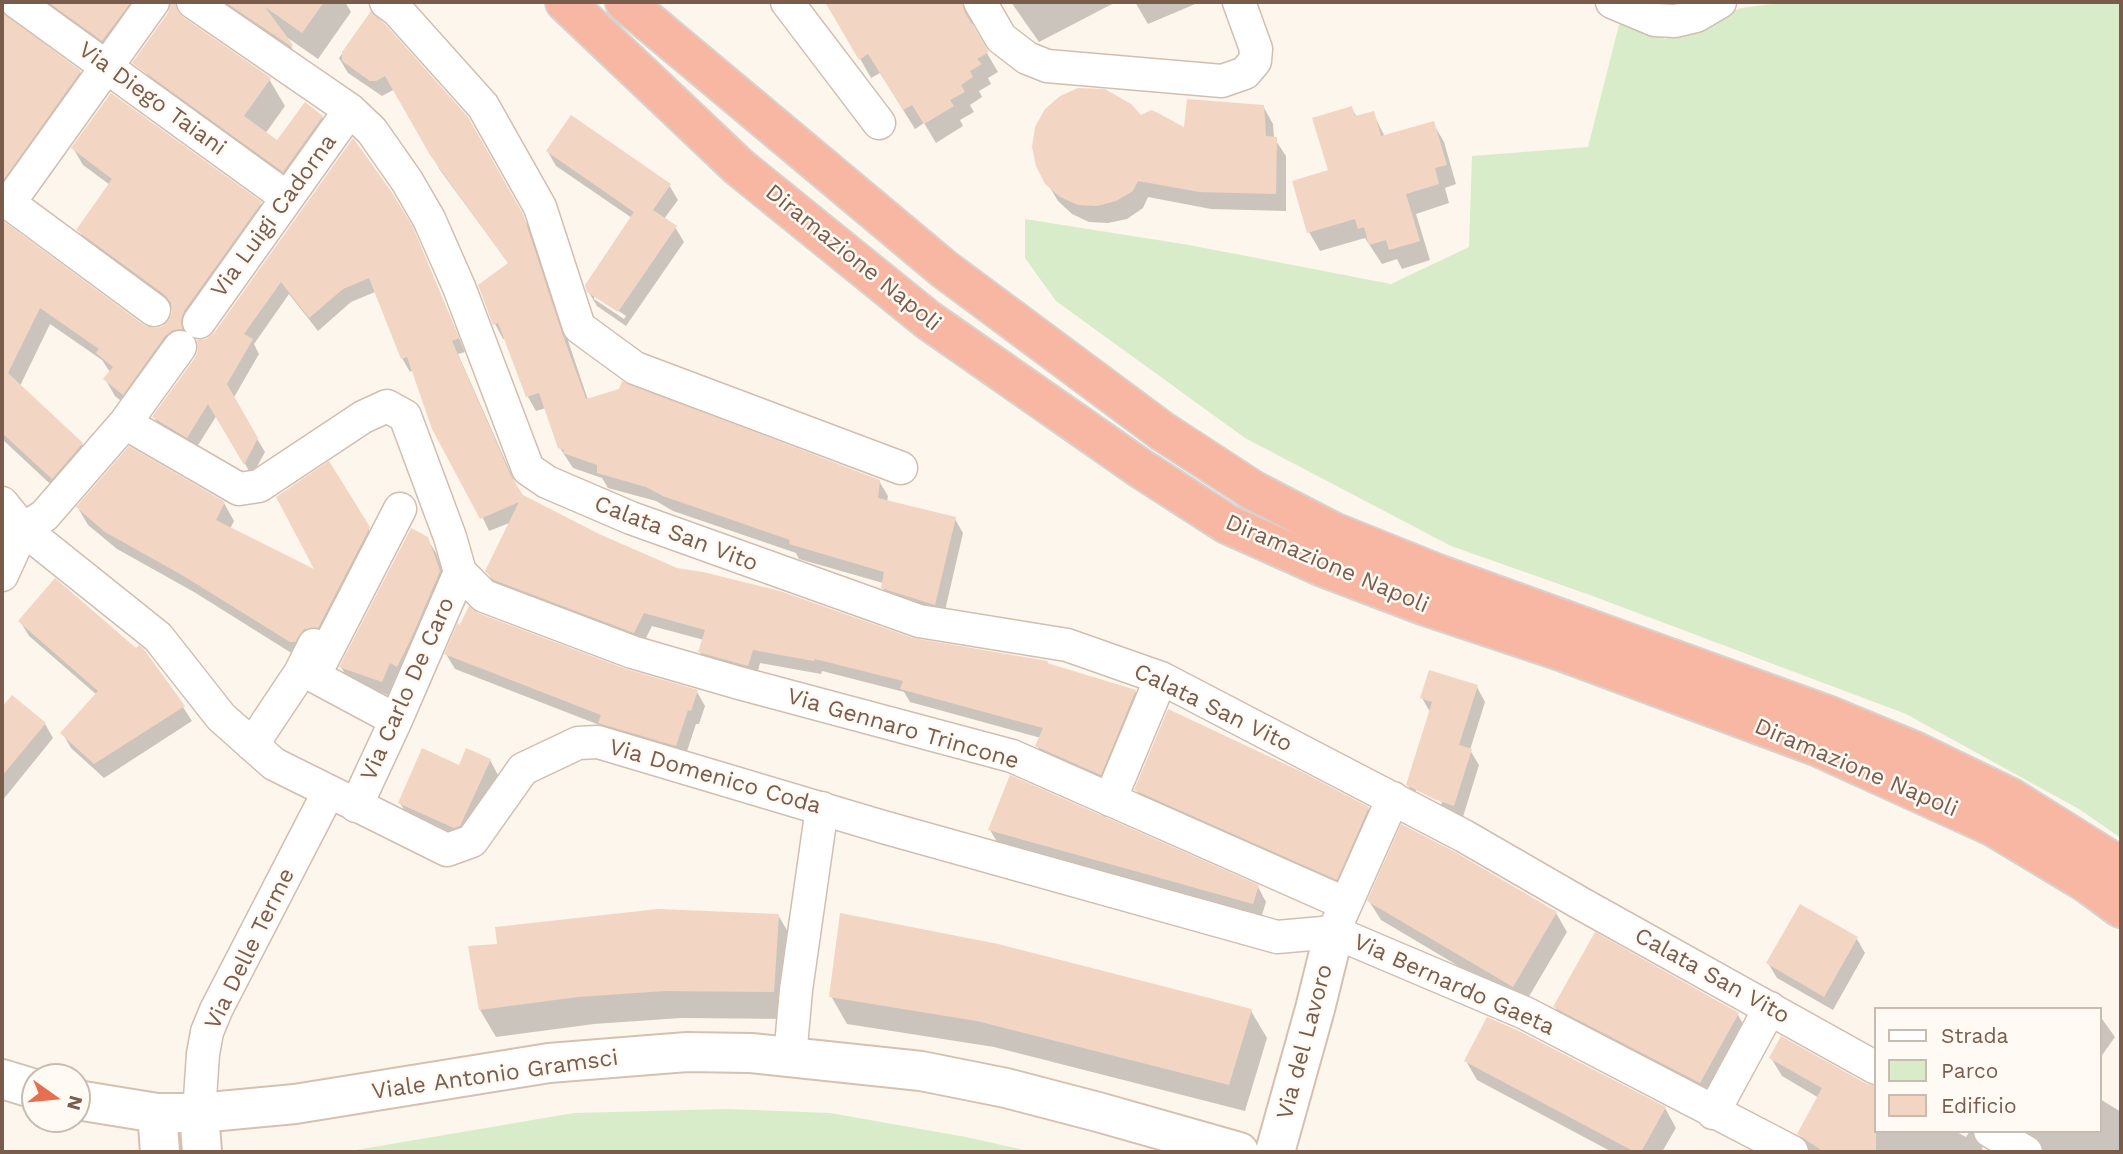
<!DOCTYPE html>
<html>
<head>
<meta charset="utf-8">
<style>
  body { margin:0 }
  #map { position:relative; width:2123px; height:1154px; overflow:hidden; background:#fdf6ec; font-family:"Work Sans",sans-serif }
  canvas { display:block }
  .frame { position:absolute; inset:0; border:4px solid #7a5c4d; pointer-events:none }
  .legend { position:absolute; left:1874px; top:1007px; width:228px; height:126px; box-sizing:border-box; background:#fffaf3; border:2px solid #cabbb1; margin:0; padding:9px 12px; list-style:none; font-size:21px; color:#7a5c4d }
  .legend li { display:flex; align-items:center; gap:14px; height:35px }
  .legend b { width:35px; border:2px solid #cabbb1 }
  .north { position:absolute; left:21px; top:1063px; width:70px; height:70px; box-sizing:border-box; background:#fffaf3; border:2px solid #cabbb1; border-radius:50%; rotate:105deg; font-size:19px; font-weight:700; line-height:28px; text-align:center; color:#7a5c4d }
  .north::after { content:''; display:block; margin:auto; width:24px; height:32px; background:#e76f51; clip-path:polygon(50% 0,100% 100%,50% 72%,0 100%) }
</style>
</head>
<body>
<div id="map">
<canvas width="2123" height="1154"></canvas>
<div class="frame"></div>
<ul class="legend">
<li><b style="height:9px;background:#fff"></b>Strada</li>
<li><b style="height:19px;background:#d8ecc9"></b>Parco</li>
<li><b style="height:19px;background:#f3d5c3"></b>Edificio</li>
</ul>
<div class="north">N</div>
</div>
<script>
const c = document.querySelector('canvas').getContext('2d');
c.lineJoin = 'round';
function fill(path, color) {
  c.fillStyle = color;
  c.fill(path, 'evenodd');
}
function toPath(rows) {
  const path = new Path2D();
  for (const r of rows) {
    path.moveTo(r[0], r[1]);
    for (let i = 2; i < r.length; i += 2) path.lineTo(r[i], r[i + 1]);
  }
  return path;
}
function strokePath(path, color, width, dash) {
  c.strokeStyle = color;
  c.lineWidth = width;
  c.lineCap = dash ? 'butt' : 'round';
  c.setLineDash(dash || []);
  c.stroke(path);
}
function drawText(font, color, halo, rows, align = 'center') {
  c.font = font + ' "Work Sans",sans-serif';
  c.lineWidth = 5;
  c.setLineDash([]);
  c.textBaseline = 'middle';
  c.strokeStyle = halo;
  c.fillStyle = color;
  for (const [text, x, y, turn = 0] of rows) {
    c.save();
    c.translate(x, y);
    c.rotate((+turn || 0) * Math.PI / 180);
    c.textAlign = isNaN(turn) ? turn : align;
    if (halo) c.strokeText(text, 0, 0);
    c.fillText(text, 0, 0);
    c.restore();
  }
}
fill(toPath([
  [1788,2,2121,2,2121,838,2079,809,1906,714,1590,595,1451,546,1245,438,1056,301,1025,258,1025,219,1189,245,1391,284,1469,247,1472,156,1588,147,1621,17,1665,39,1741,8],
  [728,1109,830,1113,966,1137,1033,1152,344,1152,574,1113]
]), '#d8ecc9');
fill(toPath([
  [2,2,11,9,7,20,80,72,90,89,2,214],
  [33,2,152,2,113,57],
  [210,2,345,2,351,12,318,59,285,36,307,74],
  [828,2,961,2,972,22,974,31,998,72,988,78,991,84,979,91,982,97,970,105,974,112,960,120,963,126,936,143,924,123,915,129,880,73,871,78],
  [1011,2,1116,2,1039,42],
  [1135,2,1200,2,1148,24],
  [1635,2,1717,2,1682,17],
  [371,14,467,118,531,231,588,400,879,481,888,496,887,502,955,519,963,533,943,619,891,602,882,587,883,583,799,559,796,553,673,511,656,501,608,488,602,478,573,468,560,448,546,408,536,411,528,397,505,338,503,339,495,324,480,286,509,264,440,170,395,89,382,96,348,73,339,58],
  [145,71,269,79,285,106,265,134,278,143,322,117,338,144,299,198,161,98],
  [1263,106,1273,124,1274,138,1286,156,1286,211,1211,209,1148,197,1143,208,1127,219,1108,223,1089,222,1072,214,1058,201,1037,166,1140,117,1185,130],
  [1351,108,1357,117,1373,113,1385,137,1433,123,1444,142,1456,184,1445,188,1449,203,1416,214,1430,260,1402,269,1397,259,1382,264,1365,238,1320,251,1309,232],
  [353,141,419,243,465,352,458,354,521,496,598,536,677,570,913,640,1047,662,1049,665,1135,691,1143,705,1108,787,1045,759,1037,746,1041,738,910,702,904,692,822,671,821,674,760,663,756,679,708,665,700,652,704,640,652,626,642,646,495,585,487,571,512,522,489,531,413,370,410,372,402,358,375,292,351,302,318,331,289,294,254,344,259,354,233,399,265,452,252,476,217,415,195,450,162,431,154,417,207,341,215,334],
  [73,148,260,203,270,221,193,329,190,338,133,411,115,396,105,379,110,372,102,360,50,324,20,386,82,444,92,462,62,495,2,439,2,223,142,326,152,330,163,328,171,321,173,309,88,247,79,230,110,185,83,165],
  [548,152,669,185,678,200,664,219,675,227,684,242,626,326,597,306,588,291,632,218,556,166],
  [594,294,626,316,624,319,594,299],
  [224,503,234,521,230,529,318,573,368,528,379,546,301,659,194,592,117,549,88,525,78,508],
  [427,538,436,553,448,587,391,696,350,682,341,667],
  [477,615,625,671,697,692,705,706,699,724,696,724,684,760,608,738,602,726,455,669,446,654,460,629],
  [20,621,183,707,192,721,104,778,71,748,63,734,97,695,29,636],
  [1477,687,1485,702,1470,750,1479,765,1462,820,1416,800,1408,785,1430,712,1422,698],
  [1416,788,1442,802,1441,805,1416,792],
  [2,705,45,724,53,738,2,801],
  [490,760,498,775,468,840,463,842,409,818,400,803,460,767],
  [1136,790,1368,808,1379,828,1348,898,1147,809],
  [990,830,1258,887,1266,902,1261,918,999,845],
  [1369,901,1556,913,1567,932,1524,1005,1381,920],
  [778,915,794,942,788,1019,681,1018,594,1024,496,1037,480,1010,499,946],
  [1857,939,1865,953,1833,1010,1777,978,1768,963],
  [831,996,1251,1011,1267,1038,1245,1111,994,1047,847,1024],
  [1555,1007,1738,1015,1749,1034,1711,1102,1566,1026],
  [2100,1016,2115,1037,2100,1058],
  [1771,1058,1876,1087,1876,1131,1955,1131,1966,1137,1970,1131,1997,1131,1984,1140,1982,1149,1986,1152,1810,1152,1799,1134,1819,1098,1782,1076],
  [1466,1061,1665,1108,1676,1128,1662,1152,1612,1152,1477,1080],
  [2100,1099,2121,1112,2121,1152,2044,1152,2004,1131,2100,1131]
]), '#0003');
fill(toPath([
  [48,2,131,2,102,41],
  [171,2,175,2,177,10,183,17,271,78,244,116,277,140,305,102,323,116,283,172,132,63,168,13],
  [225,2,324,2,302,33,265,7,293,45,292,47],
  [825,2,962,2,964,11,989,52,977,59,982,64,970,71,973,77,961,85,965,92,950,100,954,106,924,124,912,105,903,110,868,54,859,60],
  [371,11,385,24,468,117,523,214,562,333,586,399,619,389,622,381,880,480,878,498,956,517,935,605,881,588,884,572,789,544,790,540,663,496,646,487,597,473,597,465,563,453,564,450,558,448,539,393,526,397,498,323,493,325,478,285,508,263,430,155,385,76,376,81,370,81,342,61,342,52],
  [2,12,81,71,2,182],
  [1078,88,1105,89,1131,104,1141,115,1151,110,1156,112,1184,127,1187,99,1264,105,1266,136,1277,137,1276,194,1200,192,1138,181,1133,191,1116,201,1097,206,1078,205,1060,197,1045,184,1036,166,1032,147,1035,127,1045,109,1060,96],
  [111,93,262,202,184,311,181,320,182,329,173,330,165,336,123,395,103,379,113,367,96,353,99,349,40,308,8,373,83,443,52,479,2,433,2,220,144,325,153,328,161,327,168,321,172,313,171,303,165,295,76,230,112,179,71,148],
  [1352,106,1355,116,1374,111,1381,136,1434,121,1447,165,1435,168,1439,184,1406,194,1420,241,1389,250,1386,240,1369,245,1364,227,1358,229,1355,219,1307,233,1292,181,1328,170,1312,118],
  [571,115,671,184,653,210,677,226,618,312,587,292,585,285,634,212,546,151],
  [353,138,391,191,413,227,459,338,452,341,511,476,523,495,599,534,677,568,703,572,780,591,913,638,1048,661,1047,663,1136,690,1101,775,1035,746,1043,728,900,689,903,681,815,659,814,661,753,650,748,666,698,652,705,630,644,613,634,633,494,580,485,571,519,502,480,519,432,429,407,357,401,359,369,278,343,289,309,318,281,282,244,334,253,339,227,384,258,438,244,465,208,404,187,438,152,417,195,358,198,350,197,340,206,339,214,333],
  [129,446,225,502,216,520,314,569,276,497,329,461,370,527,318,628,304,629,295,642,290,642,182,575,105,532,76,507],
  [411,528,428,537,440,571,410,641,397,667,390,663,382,682,339,667],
  [55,578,136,648,139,645,143,648,185,706,94,764,60,733,98,691,18,621],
  [469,606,478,613,626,669,698,690,691,711,688,710,676,746,598,723,601,715,444,654,458,622,459,626],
  [1429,670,1478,685,1459,745,1472,749,1454,806,1434,799,1406,785,1432,702,1420,698],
  [12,695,46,723,2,776,2,707],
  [1168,709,1302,772,1369,807,1337,880,1134,790],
  [422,748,459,765,466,748,491,759,460,826,454,828,398,803],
  [1010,775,1259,885,1253,904,988,830],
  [1401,824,1455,852,1557,912,1513,987,1367,901],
  [1800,904,1858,937,1824,997,1766,963],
  [658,909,779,914,774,992,664,991,578,997,479,1010,468,946,497,944,495,927],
  [840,913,998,944,1252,1009,1229,1085,977,1021,829,997],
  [1595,932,1739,1013,1700,1083,1553,1007],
  [1487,1017,1517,1030,1666,1107,1641,1152,1635,1152,1464,1061],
  [1781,1036,1867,1084,1876,1086,1876,1152,1824,1152,1797,1134,1822,1088,1769,1058]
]), '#f3d5c3');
const street = toPath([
  [17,2,286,197],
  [153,2,9,203,154,310],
  [193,2,350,110,372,131,407,181,429,219,459,287,528,469,547,482,631,518,919,621,1067,645,1161,678,1464,836,1580,903,1876,1068],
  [386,2,397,10,483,106,540,207,579,327,635,368,901,468],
  [787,2,879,123],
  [980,2,1001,38,1027,58,1047,66,1222,81,1245,73,1255,61,1256,49,1239,2],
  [1612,2,1655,20,1675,21,1696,16,1720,2],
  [199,322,350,110],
  [125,423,239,489,259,486,363,417,387,406,405,416,450,537,460,572,484,596,632,652,739,683,1012,756,1344,903],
  [2,503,23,529,158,637,221,717,274,764,447,850,472,841,523,769,578,743,598,742,883,827,1277,937,1334,932,1525,1013,1792,1152],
  [23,529,44,516,125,423,180,347],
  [2,575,23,529],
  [396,720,314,676,400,509],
  [252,745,300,673,314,645],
  [1110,800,1161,678],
  [356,806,396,720,460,572],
  [1337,924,1393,798],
  [790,1057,796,990,822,808],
  [199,1113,203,1054,207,1032,216,1010,328,793],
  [1713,1113,1770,1008],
  [1990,1131,2026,1152]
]);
const secondary = toPath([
  [2,1079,35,1089],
  [77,1100,157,1113,199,1113,295,1104,549,1063,687,1052,751,1053,921,1071,1006,1088,1098,1112,1239,1152],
  [157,1113,160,1152],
  [199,1113,202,1152],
  [1275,1152,1315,1009,1334,932]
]);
const highway = toPath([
  [565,2,739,167,928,320,1140,468,1227,524,1323,567,1423,605,1561,651,1816,746,1994,827,2087,883,2121,908],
  [625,2,944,269,1162,431,1254,491,1333,532,1435,573,1827,715,1914,751,2011,798,2121,867]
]);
strokePath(street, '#d1beb0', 35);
strokePath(secondary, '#d6c0b0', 42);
strokePath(highway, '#dad1cd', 42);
strokePath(street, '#fff', 32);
strokePath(secondary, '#fff', 38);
strokePath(highway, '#f7b7a3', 38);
drawText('23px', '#7a5c4d', '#fffaf3', [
  ["Via Diego Taiani",152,99,36],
  ["Via Luigi Cadorna",274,216,-54],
  ["Diramazione Napoli",853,258,39],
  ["Calata San Vito",676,534,21],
  ["Diramazione Napoli",1327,564,23],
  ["Via Carlo De Caro",408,689,-66],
  ["Calata San Vito",1213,708,26],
  ["Via Gennaro Trincone",903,729,16],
  ["Diramazione Napoli",1856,768,23],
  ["Via Domenico Coda",715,777,16],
  ["Via Delle Terme",250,949,-64],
  ["Calata San Vito",1712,976,29],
  ["Via Bernardo Gaeta",1454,985,24],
  ["Via del Lavoro",1305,1042,-75],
  ["Viale Antonio Gramsci",495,1075,-8]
]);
</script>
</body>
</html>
